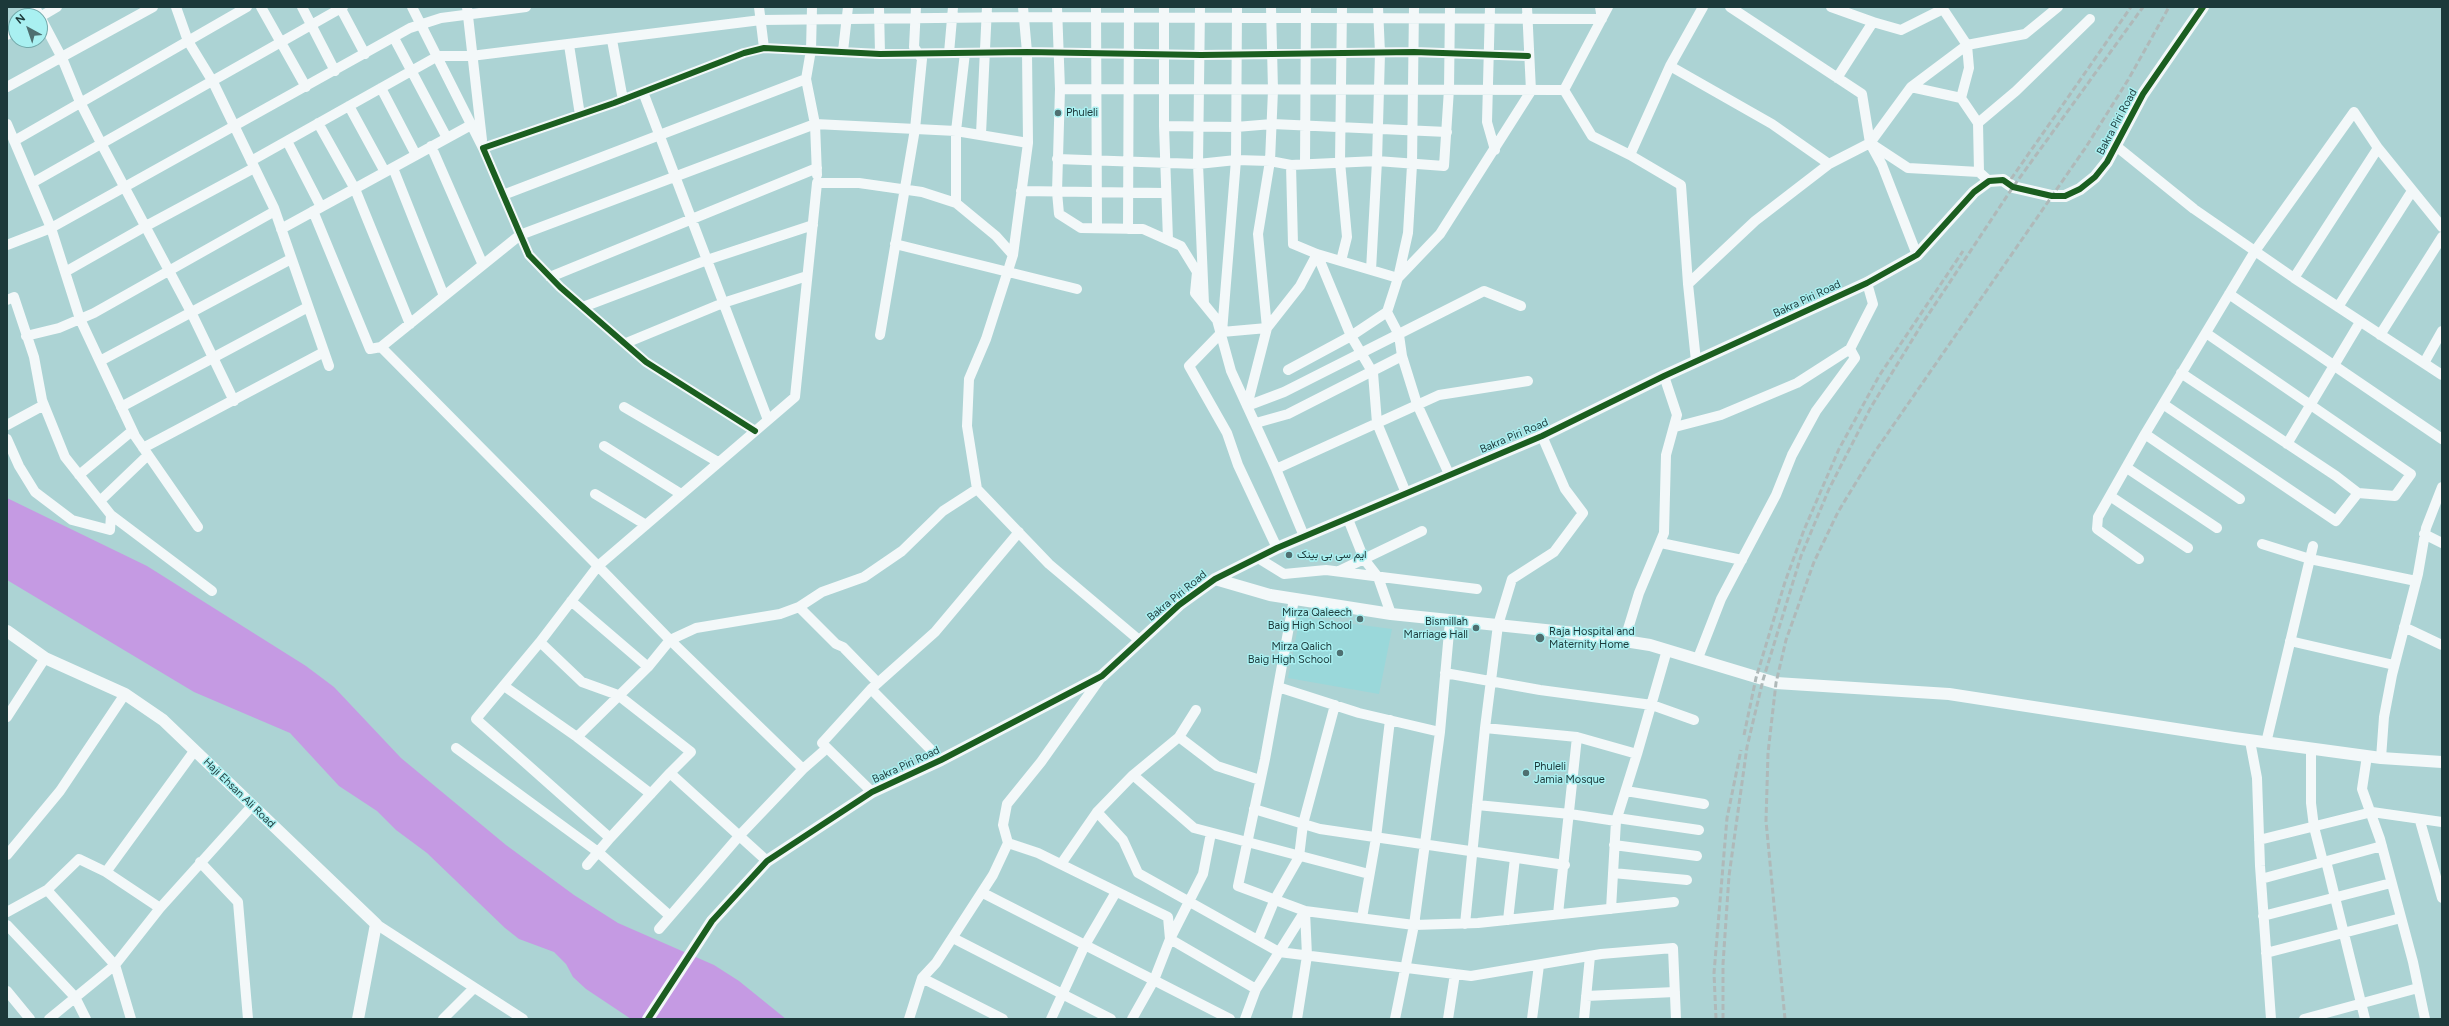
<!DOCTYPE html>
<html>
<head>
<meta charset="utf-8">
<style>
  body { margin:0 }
  #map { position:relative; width:2449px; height:1026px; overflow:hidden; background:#acd3d4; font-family:Figtree,sans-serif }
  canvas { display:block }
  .frame { position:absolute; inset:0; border:8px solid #1c393a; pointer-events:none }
  .north { position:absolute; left:8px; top:8px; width:40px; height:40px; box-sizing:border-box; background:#a9f0f1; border:1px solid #71a7a8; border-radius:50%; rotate:320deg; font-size:11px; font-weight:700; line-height:16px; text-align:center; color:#1c393a }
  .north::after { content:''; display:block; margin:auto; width:14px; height:18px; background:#4e6f70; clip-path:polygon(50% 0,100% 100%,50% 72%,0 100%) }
</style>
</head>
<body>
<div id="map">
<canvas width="2449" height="1026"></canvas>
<div class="frame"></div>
<div class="north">N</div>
</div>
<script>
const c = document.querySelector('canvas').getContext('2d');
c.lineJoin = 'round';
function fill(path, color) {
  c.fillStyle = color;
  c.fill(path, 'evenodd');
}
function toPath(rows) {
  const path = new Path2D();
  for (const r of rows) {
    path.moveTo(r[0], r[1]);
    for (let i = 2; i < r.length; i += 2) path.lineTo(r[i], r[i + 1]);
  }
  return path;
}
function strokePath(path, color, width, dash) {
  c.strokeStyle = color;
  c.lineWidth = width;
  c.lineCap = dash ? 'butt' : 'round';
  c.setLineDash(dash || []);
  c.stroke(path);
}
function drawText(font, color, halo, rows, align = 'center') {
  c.font = font + ' Figtree,Vazirmatn,sans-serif';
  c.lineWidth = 3;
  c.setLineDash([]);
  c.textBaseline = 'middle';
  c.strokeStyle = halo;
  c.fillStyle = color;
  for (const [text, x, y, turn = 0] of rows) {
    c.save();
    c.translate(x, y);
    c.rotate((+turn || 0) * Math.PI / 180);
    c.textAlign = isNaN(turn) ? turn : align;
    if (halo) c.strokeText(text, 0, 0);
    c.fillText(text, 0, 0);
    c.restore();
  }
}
fill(toPath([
  [1300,617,1392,629,1379,694,1288,678]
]), '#9ad8da');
fill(toPath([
  [7,498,147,566,306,666,334,687,401,758,506,845,574,895,618,923,714,965,739,981,786,1019,631,1019,586,989,573,977,566,964,554,952,519,939,505,928,427,853,396,830,377,811,339,786,290,733,194,692,7,580]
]), '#c59ae3');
strokePath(toPath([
  [35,7,62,58,80,102,102,145,191,312,234,401],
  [176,7,188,41,213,82,274,208,329,366],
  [261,7,306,87],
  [302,7,335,71],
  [340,7,365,54],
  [412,7,483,148],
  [467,7,482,140],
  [759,7,764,48],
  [812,7,811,50,806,79,815,124,817,175],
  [879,7,880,54],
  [1057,7,1060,89,1057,192,1059,214,1081,228,1143,229,1181,246,1197,272,1195,293,1217,320,1231,371,1276,469,1304,536],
  [1096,7,1097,228],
  [1164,7,1164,126,1168,240],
  [1200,7,1198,164,1204,304],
  [1237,7,1236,160,1222,332,1189,366,1227,433,1238,465,1277,548],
  [1490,7,1487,122,1495,150],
  [1608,7,1564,90,1592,136,1630,155,1681,185,1688,284],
  [1703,7,1670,66,1772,124,1829,164],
  [1730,7,1862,94,1870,143,1882,165,1917,255],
  [1831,7,1873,22,1837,78],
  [40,17,57,7],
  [1873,22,1901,30,1943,9,1967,45,1969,68,1961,98,1978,123,1979,172],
  [7,35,16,30],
  [394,38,447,138],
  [612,40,623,100],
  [569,45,580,115],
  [843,51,848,7],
  [949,53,953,7],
  [7,87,153,7],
  [1911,87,1967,45,2025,34,2058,7],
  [381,88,416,155],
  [1060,89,1564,90],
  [643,92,768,420],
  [349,106,385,172],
  [318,123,355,189,410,324],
  [1978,123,2016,91,2090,19],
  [7,124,51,228,80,319,135,436,198,527],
  [1164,126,1236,127,1272,124,1447,132],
  [981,134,987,7],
  [14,141,247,7],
  [287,141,321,207],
  [1870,143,1911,87,1961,98],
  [431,146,483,265],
  [2116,146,2194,209,2294,278,2442,375],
  [1630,155,1670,66],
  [1057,159,1198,164,1236,160,1270,161,1291,165,1377,161,1444,166,1449,89,1450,7],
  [251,161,438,56,471,56,761,20,1024,17,1602,19,1600,7],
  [1305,163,1306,7],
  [1291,165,1293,244,1317,254,1398,278,1387,312,1399,335,1402,356,1417,404,1449,474],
  [393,168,444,296],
  [32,183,343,7],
  [1021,191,1165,193],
  [503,195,806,79],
  [956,203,956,131,965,53],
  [313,211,370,349,381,347],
  [281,229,471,125],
  [1128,229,1129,7],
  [895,244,1077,289],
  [7,245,51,228,410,28,441,18,526,7],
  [1317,254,1351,336,1373,373,1377,423,1406,493],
  [1341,261,1347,237,1340,162,1342,7],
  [1371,270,1377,161,1380,53,1378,7],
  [65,272,146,226,254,168],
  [550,277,817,168],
  [1398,278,1440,234,1531,91,1527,7],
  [1398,278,1408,233,1412,165,1414,7],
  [2294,278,2378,148,2442,227],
  [2229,294,2442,439],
  [7,300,14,297,34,357,42,400,65,457,111,515,110,530,72,520,35,492,19,466,7,439],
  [583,307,707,260,813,225],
  [2338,307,2412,191],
  [1222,332,1267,328,1300,286,1317,254],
  [880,335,915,129,922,59,914,47,916,7],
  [2380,335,2442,237],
  [26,336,59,328,94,313,275,211],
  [626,343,723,303,807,276],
  [100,361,291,259],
  [1696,361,1688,284,1755,221,1829,164,1870,143,1908,168,1979,172,1989,181],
  [2424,363,2442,331],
  [1288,370,1351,336,1387,312],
  [2181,373,2336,476,2358,493,2395,496,2411,474,2206,333],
  [2163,404,2336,521,2358,493],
  [1247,406,1267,328,1258,234,1270,161,1273,90,1271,7],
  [1247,406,1284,392,1484,291,1521,306],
  [121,407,308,307],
  [624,407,718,462],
  [1256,423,1288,414,1402,356],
  [7,425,44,405],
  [1675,427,1721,415,1797,383,1850,349],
  [755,431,646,362,560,287,529,255,483,148,614,103,744,53,764,48,880,54,1027,52,1201,55,1414,52,1528,56],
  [2145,434,2240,499],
  [2287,444,2360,322],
  [604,446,681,494],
  [143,448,324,352],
  [2127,468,2217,528],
  [1276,469,1439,395,1528,381],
  [79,475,132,431],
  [977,489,967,426,969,379,986,339,1013,255,1028,143,1027,52,1023,7],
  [595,494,646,525],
  [2110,496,2188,548],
  [100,501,148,455],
  [111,515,212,591],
  [1348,519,1364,559,1378,577,1391,614],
  [2424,534,2442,543],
  [1661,543,1742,560],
  [2262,544,2310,559,2416,581],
  [1258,558,1284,574,1326,570,1477,589],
  [2139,559,2097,529,2098,517,2145,434,2255,251,2354,112,2378,148],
  [1339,571,1422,531],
  [1294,599,1265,759,1238,886,1305,911,1414,925,1478,923,1674,902],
  [571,601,648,667],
  [799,607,836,644,843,647,878,683],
  [2404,627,2442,645],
  [2290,641,2394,665],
  [540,642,598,566,381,347,520,235,815,124,956,131,1028,143],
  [1624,642,1639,593,1664,533,1666,455,1677,415,1664,376],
  [1698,658,1721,599,1776,495,1792,455,1816,411,1855,358,1850,349,1873,304,1867,283],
  [1445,673,1540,690,1652,705,1694,720],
  [504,686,577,737,651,794],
  [1278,687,1359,713,1440,732,1450,621],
  [871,689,941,760],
  [7,717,45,658],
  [1485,728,1498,625,1512,579,1554,552,1583,513,1565,489,1542,436],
  [577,737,648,667,670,640,598,566,795,397,817,183,859,183,922,192,956,203,996,236,1013,255],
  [1179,737,1217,766,1260,780],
  [2250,741,2257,778,2260,866,2271,1019],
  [2266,743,2313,546],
  [456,748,598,852,670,916],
  [2311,749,2311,803,2314,827,2323,862],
  [2367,756,2362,789,2380,839,2413,962,2425,1019],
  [2381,758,2384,717,2392,675,2418,574,2426,528,2442,487],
  [803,769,827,748],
  [1133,775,1194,828,1369,874],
  [1626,791,1704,804],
  [872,792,822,743,871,689,935,632,1019,532],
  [1477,805,1570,814,1616,821,1637,754],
  [1254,809,1320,829,1565,865],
  [1097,812,1123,840,1138,873,1279,952,1471,976,1601,954,1673,948,1676,1019],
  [1617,818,1699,830],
  [2420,821,2442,898],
  [610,838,670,773],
  [2259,840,2372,812,2442,822],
  [1008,843,1038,853,1168,917,1170,939,1256,989,1245,1019],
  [1614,845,1697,856],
  [7,855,60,791,125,694],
  [2326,861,2365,1019],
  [200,862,238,902,248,1019],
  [1061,864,1097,812,1133,775,1179,737,1196,710],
  [587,865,610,838,476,719,540,642,582,682,618,695,691,752,670,773,767,861],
  [106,872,160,908,251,807],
  [1613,873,1687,880],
  [2261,879,2382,846],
  [983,893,1230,1019],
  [1611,909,1616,821],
  [7,912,47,890],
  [1558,914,1577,737,1637,754,1667,650],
  [2263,916,2391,883],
  [1362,918,1376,838,1390,720],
  [1508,920,1515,858],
  [376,924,523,1019],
  [1465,924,1485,728,1577,737],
  [7,925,75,997,86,1019],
  [659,929,740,835,803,769,670,640,696,628,780,614,799,607,822,592,864,577,902,551,943,511,977,489,1049,564,1139,640],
  [953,938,1111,1019],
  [1258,940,1275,899,1299,857,1303,824,1335,705],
  [2266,953,2401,918],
  [922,978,1003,1019],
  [1256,989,1305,911],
  [7,991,30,1019],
  [1586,996,1675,992],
  [49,1019,115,965,160,908],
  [131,1019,115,965,47,890,79,859,106,872,195,750],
  [443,1019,474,988],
  [909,1019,922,978,936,963,993,875,1008,843,1003,825,1007,804,1041,762,1102,676],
  [1051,1019,1085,945,1116,892],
  [1132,1019,1154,980,1170,939,1203,874,1211,833],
  [1297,1019,1307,956,1305,911],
  [1395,1019,1414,925,1440,732],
  [1448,1019,1455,974],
  [1532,1019,1539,965],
  [1584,1019,1590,956],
  [2304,1019,2418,988]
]), '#f3f8f9', 10);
strokePath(toPath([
  [1215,579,1270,595,1391,614,1574,633,1650,645,1776,683,1949,694,2234,738,2381,758,2442,762],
  [7,631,45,658,125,694,163,720,376,924,358,1019],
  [648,1019,712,921,767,861,872,792,941,760,1102,676,1179,605,1215,579,1277,548,1542,436,1664,376,1867,283,1917,255,1974,192,1989,181,2003,180,2013,187,2052,196,2065,196,2080,189,2095,177,2107,162,2143,94,2203,7]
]), '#f3f8f9', 12);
strokePath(toPath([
  [2011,179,2131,7],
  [1744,735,1756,678,1785,582,1804,530,1839,449,1879,376,1963,251],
  [1716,1019,1714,973,1727,818,1741,750],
  [1723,1019,1723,964,1729,876,1747,747,1763,680,1801,556,1829,489,1871,407,1922,324,2013,187,2143,7],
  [1785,1019,1766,821,1768,753,1776,683,1786,640,1814,562,1838,512,1874,453,2086,147,2128,80,2169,7]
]), '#afb9b9', 3, [6, 3]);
strokePath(toPath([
  [755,431,646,362,560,287,529,255,483,148,614,103,744,53,764,48,880,54,1027,52,1201,55,1414,52,1528,56],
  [648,1019,712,921,767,861,872,792,941,760,1102,676,1179,605,1215,579,1277,548,1542,436,1664,376,1867,283,1917,255,1974,192,1989,181,2003,180,2013,187,2052,196,2065,196,2080,189,2095,177,2107,162,2143,94,2203,7]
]), '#1b5e20', 6);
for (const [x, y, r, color] of [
  [1058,113,4,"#4e6f70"],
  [1289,555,4,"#4e6f70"],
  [1360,619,4,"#4e6f70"],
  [1476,628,4,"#4e6f70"],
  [1540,638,5,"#4e6f70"],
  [1340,653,4,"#4e6f70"],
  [1526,773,4,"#4e6f70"]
]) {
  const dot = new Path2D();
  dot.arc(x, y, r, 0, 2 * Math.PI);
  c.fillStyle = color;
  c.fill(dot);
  strokePath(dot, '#a9f0f1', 1.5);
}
drawText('11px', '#1c393a', '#a9f0f1', [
  ["Phuleli",1066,113],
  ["ایم سی بی بینک",1297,555],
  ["Mirza Qaleech",1352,613,"right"],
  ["Baig High School",1352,626,"right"],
  ["Bismillah",1468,622,"right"],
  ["Marriage Hall",1468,635,"right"],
  ["Raja Hospital and",1549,632],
  ["Maternity Home",1549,645],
  ["Mirza Qalich",1332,647,"right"],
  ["Baig High School",1332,660,"right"],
  ["Phuleli",1534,767],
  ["Jamia Mosque",1534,780]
], 'left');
drawText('11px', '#1c393a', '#a9f0f1', [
  ["Bakra Piri Road",2117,122,-62],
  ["Bakra Piri Road",1807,299,-25],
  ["Bakra Piri Road",1514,436,-23],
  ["Bakra Piri Road",1177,596,-39],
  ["Bakra Piri Road",906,765,-25],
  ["Haji Ehsan Ali Road",239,793,44]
]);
</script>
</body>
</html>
